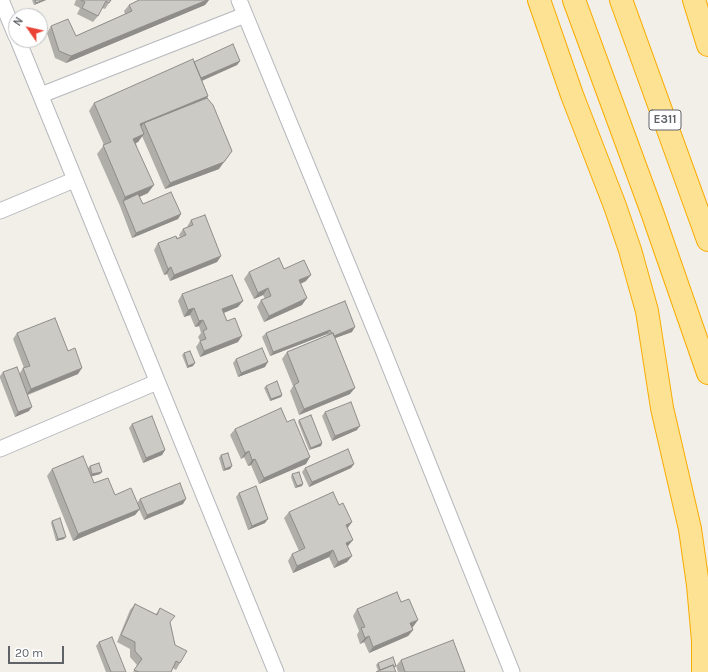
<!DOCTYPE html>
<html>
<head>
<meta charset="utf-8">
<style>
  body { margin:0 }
  #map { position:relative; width:708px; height:672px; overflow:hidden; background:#f1efe8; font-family:Karla,sans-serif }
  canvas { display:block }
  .north { position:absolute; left:8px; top:8px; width:40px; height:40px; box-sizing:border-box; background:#fff; border:1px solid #bfc1c3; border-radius:50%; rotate:304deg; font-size:11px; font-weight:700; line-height:16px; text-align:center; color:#5f6368 }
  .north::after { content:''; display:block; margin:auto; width:14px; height:18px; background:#ea4335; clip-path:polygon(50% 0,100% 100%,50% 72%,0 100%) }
  .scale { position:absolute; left:8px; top:646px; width:56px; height:18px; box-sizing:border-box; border:2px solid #5f6368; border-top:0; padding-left:5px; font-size:12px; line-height:14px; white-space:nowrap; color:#5f6368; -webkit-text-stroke:3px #fff; paint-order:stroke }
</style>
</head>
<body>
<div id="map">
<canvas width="708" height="672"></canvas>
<div class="north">N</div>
<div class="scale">20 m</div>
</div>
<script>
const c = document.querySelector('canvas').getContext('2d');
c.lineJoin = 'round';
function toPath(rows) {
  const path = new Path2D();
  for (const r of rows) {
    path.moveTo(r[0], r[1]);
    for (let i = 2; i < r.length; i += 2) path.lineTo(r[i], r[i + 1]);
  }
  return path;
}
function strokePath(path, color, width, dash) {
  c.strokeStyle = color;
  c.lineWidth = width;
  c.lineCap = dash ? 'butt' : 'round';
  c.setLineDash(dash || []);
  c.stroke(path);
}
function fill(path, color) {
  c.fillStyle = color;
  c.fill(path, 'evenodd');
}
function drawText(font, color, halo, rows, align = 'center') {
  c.font = font + ' Karla,sans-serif';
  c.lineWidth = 3;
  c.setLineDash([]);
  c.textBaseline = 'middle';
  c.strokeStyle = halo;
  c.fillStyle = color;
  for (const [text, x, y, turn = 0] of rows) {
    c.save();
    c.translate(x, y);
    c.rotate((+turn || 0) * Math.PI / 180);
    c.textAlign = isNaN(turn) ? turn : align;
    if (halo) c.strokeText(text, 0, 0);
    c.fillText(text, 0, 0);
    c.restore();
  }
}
const street = toPath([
  [1,0,16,36],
  [239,0,381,345,512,672],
  [18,40,276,672],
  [41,95,245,15],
  [0,211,74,180],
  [0,449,157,382]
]);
const highway = toPath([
  [539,0,572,95,615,206,630,250,647,311,662,408,690,529,698,585,703,641,703,672],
  [574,0,652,212,708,373],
  [621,0,708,240],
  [694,0,708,45]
]);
strokePath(street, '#b5b8bc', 17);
strokePath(highway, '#f9ab00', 24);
strokePath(street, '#fff', 15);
strokePath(highway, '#fde293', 22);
fill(toPath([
  [32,0,46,0,34,5],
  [76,0,111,0,105,9,102,8,98,16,93,22,77,14,80,8,74,5],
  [139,0,209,0,205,5,66,63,55,58,47,33,51,26,76,36,125,14,124,11,129,5],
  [240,61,237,65,202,81,208,96,207,98,219,169,165,189,142,136,138,142,136,143,148,193,139,197,143,204,181,214,178,219,132,238,120,206,97,154,104,145,89,111,94,103,194,62],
  [191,220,221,256,217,262,170,281,167,274,164,275,154,250,158,243,180,237,179,235,183,229,187,227],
  [284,269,306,281,300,284,302,305,264,322,257,307,261,300,265,299,263,295,254,299,244,279,249,272],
  [182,294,238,307,224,313,227,321,238,342,200,357,196,347,200,341,198,337,201,333,199,326,195,327,190,315,184,317,178,301],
  [345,301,352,332,335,338,350,394,299,415,290,391,293,386,282,359,287,352,328,336,327,334,270,356,262,337,266,333],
  [17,333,68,351,78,374,28,395,29,411,15,417,0,378,0,376,3,372,20,373,23,368,24,368,13,339],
  [184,353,193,366,187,368,182,355],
  [236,359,265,367,238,377,233,363],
  [266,386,282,395,281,397,270,401,264,388],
  [325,412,357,430,332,441,322,416],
  [299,420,322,443,321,446,309,450,298,422],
  [132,424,165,450,162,455,143,463,129,428],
  [235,429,306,464,259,484,251,465,248,466,244,457,241,459,230,435],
  [221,455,232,466,230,469,223,471,219,458],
  [354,464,351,468,309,487,302,472,305,468],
  [90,466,100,474,91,476,94,483,115,495,137,503,140,499,183,504,144,520,139,509,135,515,73,541,47,476,52,469,88,468],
  [292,474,302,486,295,488,291,477],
  [239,493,265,523,248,530,236,497],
  [339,505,352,522,348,528,348,547,347,562,334,568,329,557,293,573,288,561,292,554,299,551,284,518,289,512],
  [52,521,64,539,56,541,51,523],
  [401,602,413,627,412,627,413,630,408,636,369,653,364,642,360,644,357,635,359,631,353,616,357,609],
  [135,604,156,614,160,608,170,623,175,645,180,663,176,670,173,668,171,672,133,672,137,665,130,657,130,649,117,642,130,610],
  [99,642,126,672,106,672,96,646],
  [401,660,465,672,398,672,396,666],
  [378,663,396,666,378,671,376,665]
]), '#afaea9');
fill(toPath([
  [44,0,46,0,34,5,36,3],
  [207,0,209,0,205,5,66,63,71,56],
  [240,61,237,65,194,84,198,79],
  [208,96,202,105,144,123,139,129,140,124],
  [144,134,138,142,128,147,133,139],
  [232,151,219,169,165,189,170,183],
  [154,185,148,193,124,204,123,201,125,197],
  [181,214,178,219,132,238,136,233],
  [221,256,217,262,170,281,174,275],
  [171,267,167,274,164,275,168,269],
  [311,275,306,281,294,287,299,280],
  [268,288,263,295,254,299,258,293],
  [307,298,302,305,264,322,269,316],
  [243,301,238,307,218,315,222,309],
  [194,308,190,315,184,317,188,310],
  [203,320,199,326,195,327,199,321],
  [355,327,352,332,330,340,333,336],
  [330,330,327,334,270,356,273,352],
  [242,336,238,342,200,357,204,351],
  [268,362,265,367,238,377,241,373],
  [195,363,193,366,187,368,188,366],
  [82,368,78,374,26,395,31,389],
  [355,388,350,394,299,415,304,409],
  [282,395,281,397,270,401,271,399],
  [32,407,29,411,15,417,18,412],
  [360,426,357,430,332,441,335,436],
  [322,443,321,446,309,450,311,448],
  [165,450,162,455,143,463,146,458],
  [249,451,244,457,241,459,245,453],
  [310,457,306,464,259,484,264,478],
  [255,459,251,465,248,466,252,460],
  [354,464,351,468,309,487,312,482],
  [232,466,230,469,223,471,225,469],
  [102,472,100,474,90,477,92,474],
  [303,484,302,486,295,488,297,486],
  [186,499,183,504,144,520,147,515],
  [140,509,135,515,73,541,78,534],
  [268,519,265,523,248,530,252,526],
  [352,522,347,528,346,525],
  [66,537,64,539,56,541,58,539],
  [353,540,348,546,341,549,346,543],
  [333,550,329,557,293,573,297,566],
  [352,556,347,562,334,568,338,562],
  [418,620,413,627,406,630,410,623],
  [413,630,408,636,369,653,373,647],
  [369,636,364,642,360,644,365,638]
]), '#8f8d8a');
const building = toPath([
  [35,0,44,0,36,3,35,0],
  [81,0,111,0,109,3,106,1,98,16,82,8,85,2,81,0],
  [139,0,207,0,71,56,59,51,51,26,68,19,76,36,132,11,129,5,139,0],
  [233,44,240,61,201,78,194,62,233,44],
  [193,59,208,96,140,124,144,134,133,139,154,185,125,197,103,145,111,142,94,103,193,59],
  [207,98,213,105,232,151,224,162,170,183,144,123,207,98],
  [171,192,181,214,136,233,123,201,138,194,143,204,171,192],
  [205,215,221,256,174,275,171,267,168,269,158,243,176,236,177,239,186,235,183,229,193,225,191,220,205,215],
  [279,258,284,269,304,260,311,275,299,280,307,298,269,316,261,300,271,296,268,288,258,293,249,272,279,258],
  [232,275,243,301,222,309,227,321,235,318,242,336,204,351,200,341,206,339,203,331,207,329,203,320,199,321,194,308,188,310,182,294,232,275],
  [345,301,355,327,334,336,333,333,332,334,330,330,273,352,266,333,345,301],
  [55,318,68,351,75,348,82,368,31,389,23,368,30,366,17,333,55,318],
  [333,333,355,388,304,409,294,385,299,382,287,352,333,333],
  [262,348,268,362,241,373,236,359,262,348],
  [190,351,195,363,188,366,184,353,190,351],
  [17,367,32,407,18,412,3,372,17,367],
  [277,381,282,395,271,399,266,386,277,381],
  [351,402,360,426,335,436,325,412,351,402],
  [281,408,287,422,294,419,310,457,264,478,255,459,252,460,249,451,245,453,235,429,281,408],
  [311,415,322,443,311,448,299,420,311,415],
  [152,416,165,450,146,458,132,424,152,416],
  [348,449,354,464,312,482,305,468,348,449],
  [228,453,232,466,225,469,221,455,228,453],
  [83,456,94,483,108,478,115,495,131,488,140,509,78,534,52,469,83,456],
  [99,463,102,472,92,474,90,466,99,463],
  [299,472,303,484,297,486,292,474,299,472],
  [180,483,186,499,147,515,140,499,180,483],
  [256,486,268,519,252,526,239,493,256,486],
  [333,492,339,505,343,503,352,522,346,525,353,540,346,543,352,556,338,562,333,550,297,566,292,554,305,548,289,512,333,492],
  [60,518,66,537,58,539,52,521,60,518],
  [397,592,401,602,409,599,418,620,410,623,413,630,373,647,369,636,365,638,361,628,365,627,357,609,397,592],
  [135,604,157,615,160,608,175,616,170,622,175,645,187,651,180,663,176,661,171,672,139,672,134,670,142,659,135,651,135,642,121,635,135,604],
  [112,637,126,672,111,672,99,642,112,637],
  [453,640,465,672,405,672,401,660,453,640],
  [393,657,396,666,394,667,393,665,380,670,378,663,393,657],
  [393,665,396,672,376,672,393,665]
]);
fill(building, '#cccac5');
strokePath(building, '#8f8d8a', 1);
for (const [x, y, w] of [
  [665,120,32]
]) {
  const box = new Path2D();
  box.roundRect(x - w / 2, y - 10, w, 20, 3);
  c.fillStyle = '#fff';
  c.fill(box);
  strokePath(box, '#5f6368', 1);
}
drawText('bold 12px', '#5f6368', null, [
  ["E311",665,120]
]);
</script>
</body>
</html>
